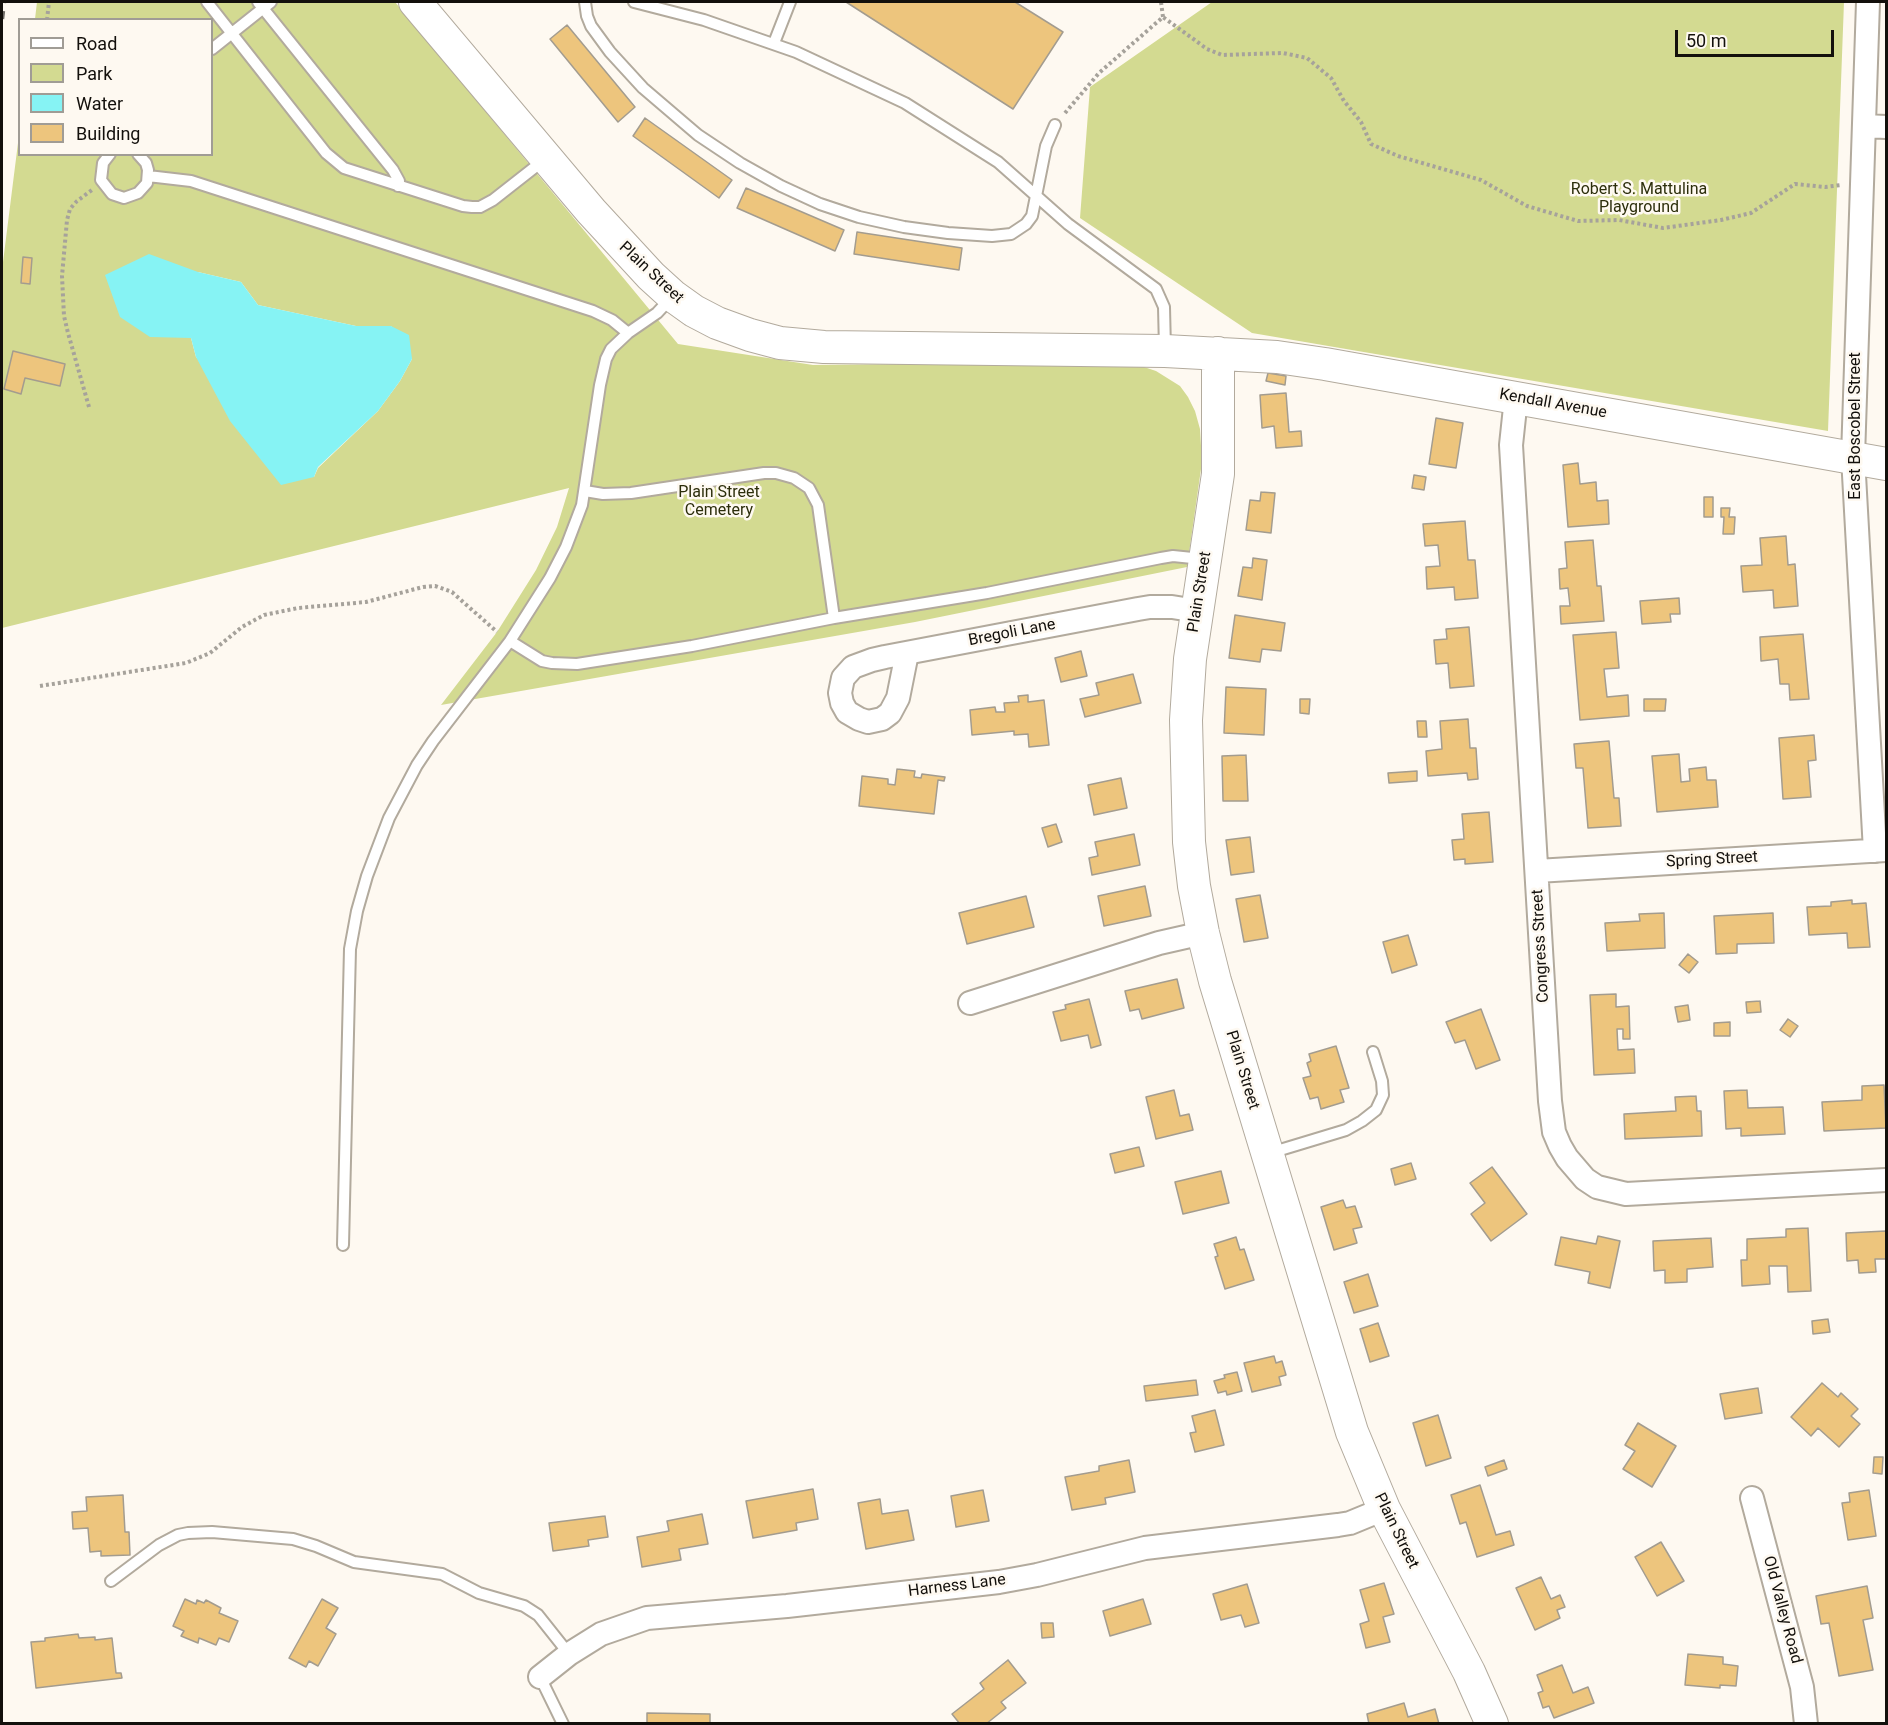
<!DOCTYPE html>
<html>
<head>
<meta charset="utf-8">
<style>
  body { margin:0 }
  #map { position:relative; width:1888px; height:1725px; overflow:hidden; background:#fef9f1; font-family:Roboto,sans-serif }
  canvas { display:block }
  .frame { position:absolute; inset:0; border:3px solid #13100c; pointer-events:none }
  .legend { position:absolute; left:18px; top:18px; width:195px; height:138px; box-sizing:border-box; background:#fef9f1; border:2px solid #a09c95; margin:0; padding:8px 10px; list-style:none; font-size:18px; color:#13100c }
  .legend li { display:flex; align-items:center; gap:12px; height:30px }
  .legend b { width:30px; border:2px solid #a09c95 }
  .scale { position:absolute; left:1675px; top:30px; width:159px; height:27px; box-sizing:border-box; border:3px solid #13100c; border-top:0; padding-left:8px; font-size:18px; line-height:21px; white-space:nowrap; color:#13100c; -webkit-text-stroke:4px #fef9f1; paint-order:stroke }
</style>
</head>
<body>
<div id="map">
<canvas width="1888" height="1725"></canvas>
<div class="frame"></div>
<ul class="legend">
<li><b style="height:8px;background:#fff"></b>Road</li>
<li><b style="height:16px;background:#d3da91"></b>Park</li>
<li><b style="height:16px;background:#86f3f4"></b>Water</li>
<li><b style="height:16px;background:#edc57d"></b>Building</li>
</ul>
<div class="scale">50 m</div>
</div>
<script>
const c = document.querySelector('canvas').getContext('2d');
c.lineJoin = 'round';
function fill(path, color) {
  c.fillStyle = color;
  c.fill(path, 'evenodd');
}
function toPath(rows) {
  const path = new Path2D();
  for (const r of rows) {
    path.moveTo(r[0], r[1]);
    for (let i = 2; i < r.length; i += 2) path.lineTo(r[i], r[i + 1]);
  }
  return path;
}
function strokePath(path, color, width, dash) {
  c.strokeStyle = color;
  c.lineWidth = width;
  c.lineCap = dash ? 'butt' : 'round';
  c.setLineDash(dash || []);
  c.stroke(path);
}
function drawText(font, color, halo, rows, align = 'center') {
  c.font = font + ' Roboto,sans-serif';
  c.lineWidth = 5;
  c.setLineDash([]);
  c.textBaseline = 'middle';
  c.strokeStyle = halo;
  c.fillStyle = color;
  for (const [text, x, y, turn = 0] of rows) {
    c.save();
    c.translate(x, y);
    c.rotate((+turn || 0) * Math.PI / 180);
    c.textAlign = isNaN(turn) ? turn : align;
    if (halo) c.strokeText(text, 0, 0);
    c.fillText(text, 0, 0);
    c.restore();
  }
}
fill(toPath([
  [37,2,395,2,678,344,813,365,1094,362,1141,366,1156,371,1180,386,1188,397,1195,411,1200,429,1202,462,1187,567,915,622,441,705,497,632,536,570,557,527,569,488,2,628,2,270,19,135,20,154,212,154,212,20,35,19],
  [198,272,241,282,258,305,356,326,391,326,412,359,400,381,378,411,318,468,314,477,196,357,191,338],
  [1212,2,1844,2,1828,431,1252,333,1080,218,1090,87]
]), '#d3da91');
fill(toPath([
  [149,254,198,272,241,282,258,305,356,326,391,326,409,335,412,359,400,381,378,411,318,467,314,477,281,485,230,421,196,357,191,338,150,337,120,317,105,275]
]), '#86f3f4');
const building = toPath([
  [846,2,1015,2,1063,32,1013,109,846,2],
  [567,25,635,107,618,122,550,39,567,25],
  [645,118,732,180,719,198,633,136,645,118],
  [746,188,844,230,835,251,737,208,746,188],
  [857,232,962,248,959,270,854,254,857,232],
  [23,257,32,258,30,284,21,283,23,257],
  [13,351,65,364,60,386,25,378,21,394,4,389,13,351],
  [1268,373,1286,376,1285,385,1266,381,1268,373],
  [1286,393,1289,432,1301,431,1302,446,1276,448,1274,426,1262,428,1260,395,1286,393],
  [1436,418,1463,423,1456,468,1429,464,1436,418],
  [1578,463,1580,484,1596,482,1597,501,1608,500,1609,524,1568,527,1563,465,1578,463],
  [1414,475,1426,477,1424,490,1412,488,1414,475],
  [1261,492,1275,493,1271,533,1246,530,1250,500,1260,501,1261,492],
  [1704,497,1713,497,1713,517,1704,517,1704,497],
  [1721,508,1730,508,1729,517,1735,517,1734,534,1723,534,1724,517,1721,517,1721,508],
  [1465,521,1468,560,1475,560,1478,598,1455,600,1454,587,1427,589,1426,567,1440,566,1438,545,1425,546,1423,524,1465,521],
  [1786,536,1788,565,1795,564,1798,606,1774,608,1773,590,1743,592,1741,566,1762,565,1760,538,1786,536],
  [1593,540,1597,586,1601,586,1604,621,1561,624,1560,606,1570,606,1568,588,1560,589,1559,569,1567,568,1565,542,1593,540],
  [1253,558,1267,560,1262,600,1238,596,1243,567,1252,568,1253,558],
  [1679,598,1680,614,1670,614,1671,622,1642,624,1640,601,1679,598],
  [1235,615,1285,623,1281,651,1262,649,1260,662,1229,658,1235,615],
  [1469,627,1474,686,1450,688,1448,663,1436,664,1434,640,1447,639,1446,629,1469,627],
  [1616,632,1619,668,1604,669,1607,697,1628,695,1629,716,1580,720,1573,635,1616,632],
  [1803,634,1809,699,1790,700,1789,684,1780,684,1778,659,1761,661,1760,637,1803,634],
  [1081,651,1087,676,1061,682,1055,658,1081,651],
  [1133,674,1141,703,1085,717,1080,699,1099,695,1096,683,1133,674],
  [1226,687,1266,689,1264,735,1224,733,1226,687],
  [1028,695,1028,702,1044,700,1049,745,1029,747,1028,734,1014,735,1014,731,972,735,970,710,995,707,996,712,1005,712,1004,703,1019,702,1018,696,1028,695],
  [1300,699,1310,699,1309,714,1300,713,1300,699],
  [1644,699,1666,699,1665,711,1644,711,1644,699],
  [1468,719,1470,748,1476,748,1478,779,1468,780,1467,773,1428,776,1426,751,1442,749,1440,721,1468,719],
  [1417,721,1426,721,1427,737,1418,737,1417,721],
  [1814,735,1816,760,1808,761,1811,797,1783,799,1779,738,1814,735],
  [1609,741,1614,798,1619,798,1621,826,1588,828,1583,768,1576,768,1574,744,1609,741],
  [1679,754,1681,782,1690,781,1689,769,1706,767,1707,780,1716,780,1718,807,1657,812,1652,756,1679,754],
  [1246,755,1248,801,1223,801,1222,756,1246,755],
  [897,769,915,771,914,777,921,778,922,774,945,777,944,781,938,780,934,814,859,806,862,776,888,779,888,784,895,785,897,769],
  [1417,771,1417,781,1389,783,1388,773,1417,771],
  [1121,778,1127,808,1094,815,1088,785,1121,778],
  [1489,812,1493,862,1465,864,1465,859,1454,860,1452,840,1464,839,1462,814,1489,812],
  [1056,824,1062,842,1048,847,1042,828,1056,824],
  [1134,834,1140,865,1092,875,1089,858,1098,856,1095,842,1134,834],
  [1250,837,1254,872,1231,875,1226,840,1250,837],
  [1145,886,1151,916,1104,926,1098,896,1145,886],
  [1260,895,1268,938,1244,942,1236,899,1260,895],
  [1026,896,1034,927,967,944,959,913,1026,896],
  [1852,900,1852,904,1866,903,1870,947,1848,948,1847,933,1809,935,1807,907,1831,906,1831,902,1852,900],
  [1664,913,1665,948,1607,951,1605,923,1640,921,1639,914,1664,913],
  [1773,913,1774,943,1737,944,1737,953,1716,954,1714,916,1773,913],
  [1408,935,1417,965,1392,973,1383,942,1408,935],
  [1688,954,1698,962,1689,973,1679,965,1688,954],
  [1177,979,1184,1008,1142,1019,1139,1009,1130,1011,1125,991,1177,979],
  [1616,994,1616,1007,1629,1006,1630,1039,1623,1039,1623,1029,1617,1029,1618,1050,1634,1049,1635,1073,1594,1075,1590,995,1616,994],
  [1089,999,1101,1045,1091,1048,1088,1035,1061,1041,1053,1012,1066,1009,1065,1005,1089,999],
  [1760,1001,1761,1012,1747,1013,1746,1002,1760,1001],
  [1688,1005,1690,1020,1678,1022,1675,1007,1688,1005],
  [1481,1009,1500,1060,1476,1069,1465,1040,1455,1043,1446,1022,1481,1009],
  [1788,1019,1798,1026,1790,1037,1780,1030,1788,1019],
  [1730,1022,1730,1036,1714,1036,1714,1023,1730,1022],
  [1336,1046,1349,1088,1340,1090,1344,1102,1321,1109,1318,1097,1310,1099,1303,1078,1311,1076,1307,1063,1311,1061,1309,1054,1336,1046],
  [1884,1085,1886,1128,1824,1131,1822,1102,1862,1100,1862,1086,1884,1085],
  [1174,1090,1180,1116,1189,1114,1193,1130,1156,1139,1146,1097,1174,1090],
  [1747,1090,1748,1108,1783,1107,1785,1134,1741,1136,1741,1128,1726,1129,1724,1091,1747,1090],
  [1696,1096,1697,1111,1701,1111,1702,1136,1625,1139,1624,1114,1676,1111,1675,1097,1696,1096],
  [1139,1147,1144,1166,1115,1173,1110,1154,1139,1147],
  [1411,1163,1416,1179,1395,1185,1391,1169,1411,1163],
  [1492,1167,1527,1214,1491,1241,1471,1214,1485,1203,1470,1183,1492,1167],
  [1221,1171,1229,1203,1183,1214,1175,1182,1221,1171],
  [1343,1200,1346,1208,1355,1206,1362,1227,1353,1229,1357,1243,1334,1250,1321,1207,1343,1200],
  [1808,1228,1811,1291,1788,1292,1787,1266,1769,1266,1770,1284,1742,1286,1741,1260,1747,1260,1747,1239,1786,1237,1786,1229,1808,1228],
  [1886,1231,1886,1259,1875,1259,1876,1272,1859,1273,1858,1260,1847,1261,1846,1233,1886,1231],
  [1598,1236,1620,1241,1610,1288,1588,1283,1590,1272,1555,1265,1561,1237,1596,1244,1598,1236],
  [1236,1237,1240,1250,1244,1249,1254,1280,1225,1289,1215,1257,1218,1256,1214,1244,1236,1237],
  [1711,1238,1713,1267,1687,1269,1687,1282,1665,1283,1665,1270,1654,1271,1653,1241,1711,1238],
  [1368,1274,1378,1306,1354,1313,1344,1282,1368,1274],
  [1828,1319,1830,1332,1813,1334,1812,1321,1828,1319],
  [1378,1323,1389,1356,1370,1362,1360,1329,1378,1323],
  [1274,1356,1276,1363,1282,1361,1286,1375,1279,1377,1281,1385,1252,1392,1244,1363,1274,1356],
  [1237,1372,1242,1391,1227,1395,1226,1391,1218,1393,1214,1381,1225,1378,1224,1375,1237,1372],
  [1196,1380,1198,1395,1146,1401,1144,1386,1196,1380],
  [1822,1383,1838,1397,1841,1393,1858,1409,1851,1416,1860,1424,1839,1447,1818,1428,1811,1436,1791,1417,1822,1383],
  [1758,1388,1762,1413,1725,1419,1720,1394,1758,1388],
  [1215,1410,1224,1445,1195,1452,1190,1433,1196,1432,1192,1416,1215,1410],
  [1438,1415,1451,1458,1426,1466,1413,1423,1438,1415],
  [1638,1423,1676,1446,1652,1487,1623,1469,1635,1451,1625,1445,1638,1423],
  [1874,1457,1883,1457,1882,1474,1873,1473,1874,1457],
  [1129,1460,1135,1492,1105,1498,1106,1504,1072,1510,1065,1477,1099,1471,1099,1466,1129,1460],
  [1504,1460,1507,1469,1488,1476,1485,1467,1504,1460],
  [1480,1485,1496,1535,1510,1531,1514,1545,1477,1557,1466,1522,1460,1524,1451,1495,1480,1485],
  [813,1489,818,1519,796,1523,797,1530,753,1538,746,1501,813,1489],
  [983,1490,989,1521,956,1527,951,1496,983,1490],
  [1869,1490,1876,1536,1848,1540,1842,1503,1850,1502,1849,1493,1869,1490],
  [123,1495,125,1532,129,1532,130,1555,101,1556,101,1551,90,1552,88,1528,73,1529,72,1512,87,1511,86,1497,123,1495],
  [880,1499,882,1514,908,1510,914,1540,866,1549,858,1503,880,1499],
  [702,1514,708,1544,679,1549,681,1560,642,1567,637,1537,669,1531,667,1521,702,1514],
  [605,1516,608,1537,588,1540,589,1546,553,1551,549,1523,605,1516],
  [1661,1542,1684,1581,1657,1596,1635,1557,1661,1542],
  [1541,1577,1551,1599,1560,1595,1565,1607,1557,1610,1560,1618,1535,1630,1516,1588,1541,1577],
  [1384,1583,1394,1614,1383,1617,1390,1642,1366,1648,1360,1624,1369,1621,1360,1590,1384,1583],
  [1247,1584,1259,1623,1245,1627,1241,1615,1221,1620,1213,1594,1247,1584],
  [1867,1586,1873,1618,1863,1620,1873,1670,1839,1676,1829,1623,1821,1624,1816,1596,1867,1586],
  [185,1599,196,1604,197,1600,204,1603,206,1600,221,1608,219,1613,238,1621,229,1642,219,1638,216,1645,199,1638,198,1643,181,1636,184,1631,173,1626,185,1599],
  [322,1599,338,1608,326,1628,336,1634,318,1666,309,1661,306,1667,289,1658,322,1599],
  [1143,1599,1151,1624,1110,1636,1103,1611,1143,1599],
  [1041,1623,1053,1623,1054,1637,1042,1638,1041,1623],
  [78,1634,79,1638,95,1637,95,1640,112,1638,116,1673,121,1673,122,1678,36,1688,31,1642,45,1641,45,1638,78,1634],
  [1688,1654,1723,1657,1723,1664,1738,1666,1736,1686,1720,1685,1720,1688,1685,1685,1688,1654],
  [1008,1660,1026,1683,1001,1702,1006,1708,986,1724,960,1724,952,1714,984,1689,980,1683,1008,1660],
  [1562,1665,1573,1693,1588,1687,1594,1703,1554,1718,1549,1706,1543,1708,1538,1693,1543,1691,1537,1675,1562,1665],
  [1404,1703,1408,1717,1435,1709,1439,1724,1369,1724,1367,1714,1404,1703],
  [647,1713,710,1714,710,1724,647,1724,647,1713]
]);
fill(building, '#edc57d');
strokePath(building, '#a39c8f', 1.5);
const lane = toPath([
  [207,2,326,153,344,168,463,206,472,207,480,207,493,200,544,160],
  [258,2,393,170,399,181,398,186],
  [585,2,587,16,591,26,610,52,643,88,698,135,740,163,781,186,820,204,859,217,904,227,948,233,992,236,1011,234,1026,224,1032,216,1046,146,1055,125],
  [634,2,704,20,796,52,905,103,998,162,1068,224,1156,289,1164,307,1165,349],
  [774,43,790,2],
  [212,49,271,2],
  [110,154,103,163,101,180,112,194,124,198,138,193,147,183,148,170,146,163,138,154],
  [148,176,191,181,593,311,612,320,628,333],
  [585,491,603,494,631,493,764,473,776,473,794,478,809,488,818,505,834,618],
  [510,641,542,661,552,663,577,664,692,646,834,618,987,593,1161,558,1173,556,1202,559],
  [1270,1153,1346,1130,1362,1121,1376,1110,1383,1095,1382,1081,1373,1052],
  [343,1245,350,949,357,911,367,876,389,818,417,765,433,741,510,641,550,578,566,547,582,505,600,385,606,359,611,349,628,333,657,313,671,298],
  [111,1581,159,1545,178,1535,188,1533,212,1532,293,1539,316,1546,354,1562,442,1574,479,1593,524,1606,538,1615,569,1654],
  [540,1677,563,1724]
]);
const street = toPath([
  [1868,2,1853,457,1875,851],
  [1864,126,1886,127],
  [1516,398,1511,445,1550,1101,1554,1132,1560,1146,1567,1158,1585,1179,1597,1187,1626,1194,1886,1180],
  [907,653,898,698,890,713,882,719,868,722,859,719,847,712,842,703,840,693,843,678,853,667,872,660,885,657,1138,609,1150,607,1172,607,1197,611],
  [1537,871,1886,850],
  [970,1003,1159,943,1203,933],
  [1752,1498,1802,1687,1806,1724],
  [540,1677,569,1654,601,1634,647,1618,787,1606,999,1582,1037,1575,1145,1548,1338,1525,1350,1523,1384,1509]
]);
const secondary = toPath([
  [415,2,591,211,651,276,673,296,694,311,717,323,750,335,780,343,824,347,1165,351,1277,357,1325,364,1886,464],
  [1218,353,1218,474,1190,659,1186,720,1189,842,1194,886,1203,933,1215,981,1352,1432,1384,1509,1469,1672,1492,1724]
]);
strokePath(lane, '#b2aa9d', 14);
strokePath(street, '#b2aa9d', 26);
strokePath(secondary, '#b2aa9d', 34);
strokePath(toPath([
  [1161,2,1163,17],
  [47,20,49,2],
  [1065,113,1099,73,1163,17,1207,49,1222,55,1283,53,1307,58,1331,78,1344,101,1361,122,1371,144,1398,156,1481,180,1527,206,1578,221,1619,220,1663,228,1721,220,1751,213,1795,184,1825,187,1841,185],
  [89,407,68,333,64,316,62,276,67,220,70,209,77,201,92,190],
  [40,686,186,663,210,653,242,627,264,615,298,608,366,602,423,587,435,586,452,592,497,632]
]), '#a6a29b', 4, [3, 3]);
strokePath(lane, '#fff', 10);
strokePath(street, '#fff', 22);
strokePath(secondary, '#fff', 32);
strokePath(toPath([
  [2,19,4,2]
]), '#6e6a65', 4.5, [8, 8]);
drawText('16px', '#2c2e0b', '#fef9f1', [
  ["Robert S. Mattulina",1639,190],
  ["Playground",1639,208],
  ["Plain Street",719,493],
  ["Cemetery",719,511]
]);
drawText('16px', '#13100c', '#fef9f1', [
  ["Plain Street",651,273,43],
  ["Kendall Avenue",1553,404,10],
  ["East Boscobel Street",1856,426,-90],
  ["Plain Street",1200,592,-81],
  ["Bregoli Lane",1012,633,-11],
  ["Spring Street",1712,860,-3],
  ["Congress Street",1541,946,-93],
  ["Plain Street",1242,1070,73],
  ["Plain Street",1396,1531,64],
  ["Harness Lane",957,1586,-7],
  ["Old Valley Road",1782,1610,75]
]);
</script>
</body>
</html>
